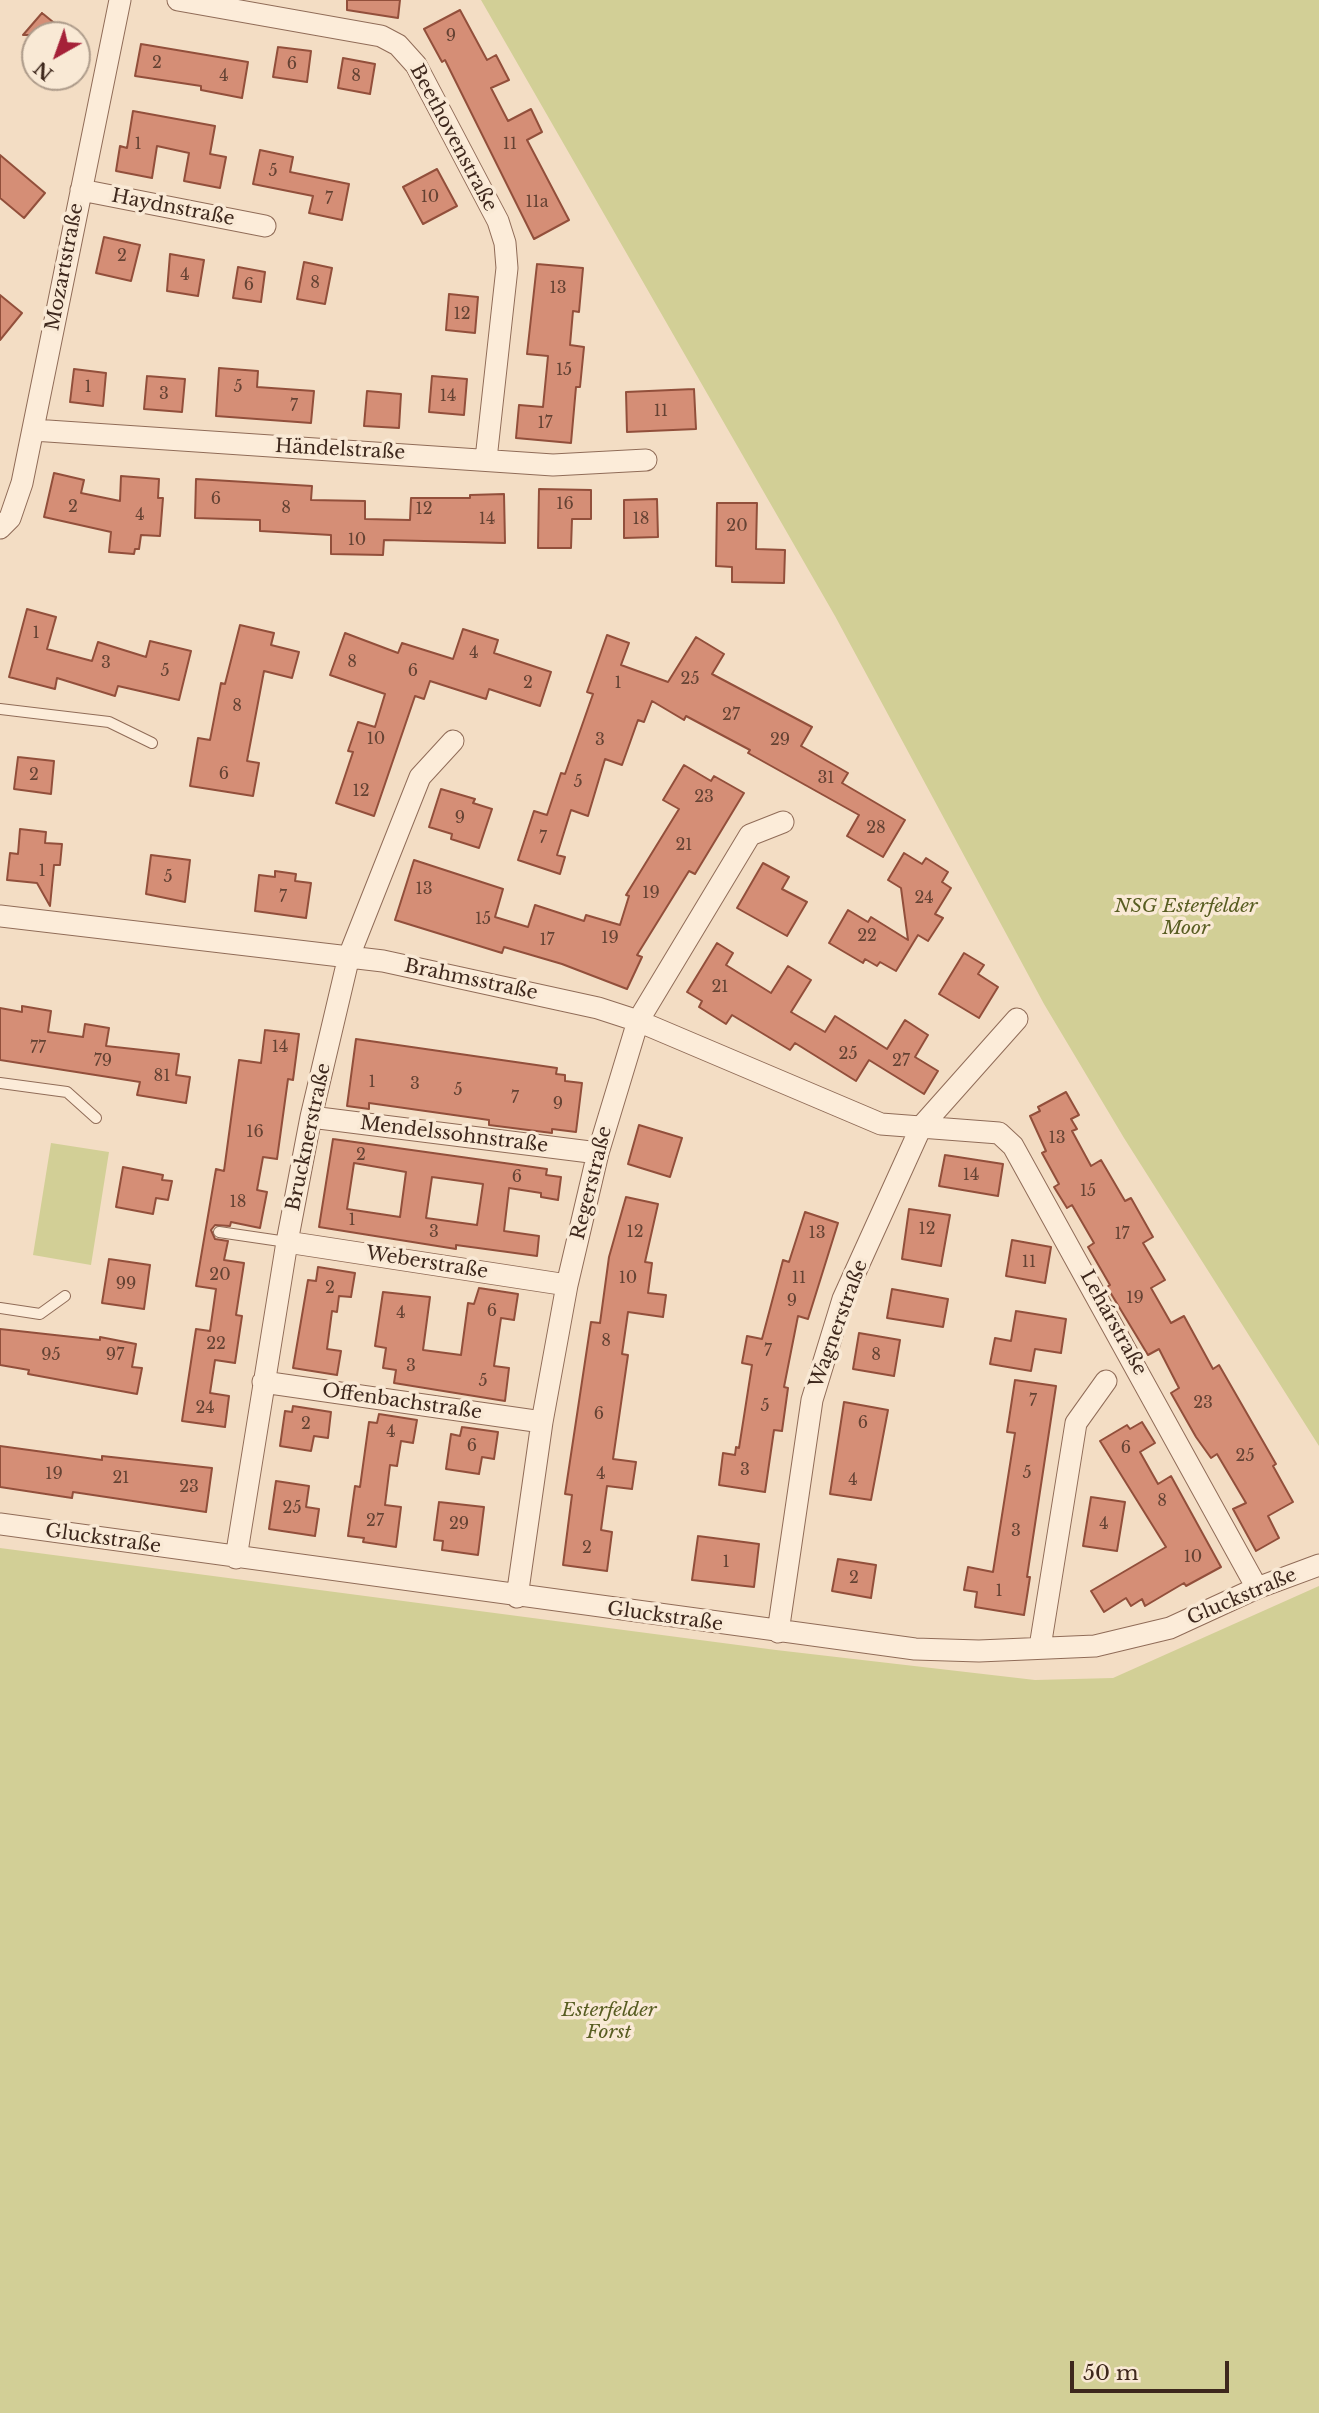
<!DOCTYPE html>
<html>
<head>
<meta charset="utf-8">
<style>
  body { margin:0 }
  #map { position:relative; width:1319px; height:2413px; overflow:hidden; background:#f3ddc4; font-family:"Libre Baskerville",serif }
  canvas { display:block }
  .north { position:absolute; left:21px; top:21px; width:70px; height:70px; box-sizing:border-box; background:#f9e9d5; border:2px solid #ae9c8b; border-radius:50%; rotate:220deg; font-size:19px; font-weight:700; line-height:28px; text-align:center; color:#3e281d }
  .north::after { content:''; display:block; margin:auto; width:24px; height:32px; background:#a52138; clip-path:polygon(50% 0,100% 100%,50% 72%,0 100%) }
  .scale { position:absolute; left:1070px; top:2361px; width:159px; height:32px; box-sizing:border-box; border:4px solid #3e281d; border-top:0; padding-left:9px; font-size:21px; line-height:24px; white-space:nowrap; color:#3e281d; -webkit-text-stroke:5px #f9e9d5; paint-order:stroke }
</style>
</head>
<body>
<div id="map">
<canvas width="1319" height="2413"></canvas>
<div class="north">N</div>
<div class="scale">50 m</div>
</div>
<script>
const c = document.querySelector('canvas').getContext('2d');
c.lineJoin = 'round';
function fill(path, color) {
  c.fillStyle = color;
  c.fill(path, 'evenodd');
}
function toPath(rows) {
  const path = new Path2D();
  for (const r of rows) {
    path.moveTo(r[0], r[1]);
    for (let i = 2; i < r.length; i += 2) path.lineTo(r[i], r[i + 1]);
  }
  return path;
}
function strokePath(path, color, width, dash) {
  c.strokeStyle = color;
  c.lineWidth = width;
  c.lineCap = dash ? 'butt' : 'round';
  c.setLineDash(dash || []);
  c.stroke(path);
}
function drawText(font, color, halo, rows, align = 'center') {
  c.font = font + ' "Libre Baskerville",serif';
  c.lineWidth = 7;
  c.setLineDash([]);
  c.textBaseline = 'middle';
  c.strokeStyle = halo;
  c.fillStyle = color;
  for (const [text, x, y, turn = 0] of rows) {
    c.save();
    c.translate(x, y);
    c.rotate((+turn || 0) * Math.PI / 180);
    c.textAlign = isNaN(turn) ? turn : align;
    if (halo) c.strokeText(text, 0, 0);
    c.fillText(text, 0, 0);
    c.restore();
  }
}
fill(toPath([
  [481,0,1319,0,1319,1446,1124,1138,1044,1004,835,616],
  [51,1143,109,1152,91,1265,33,1255],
  [0,1548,776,1650,1035,1680,1113,1678,1319,1586,1319,2413,0,2413]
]), '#d2cf96');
const building = toPath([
  [347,0,400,0,398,18,347,10,347,0],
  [460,10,487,60,496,55,509,80,491,88,508,121,531,109,542,132,527,140,569,220,534,239,445,60,442,62,424,29,460,10],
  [42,13,69,35,23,35,42,13],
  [141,44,248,62,242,98,201,90,201,86,135,76,141,44],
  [278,47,311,51,307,82,273,77,278,47],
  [343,58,375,64,370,94,338,88,343,58],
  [133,111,215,126,210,154,226,157,220,188,184,181,189,153,157,146,152,178,116,171,120,146,127,148,133,111],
  [260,150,293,157,290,172,349,184,342,220,309,213,313,196,253,184,260,150],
  [0,155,45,193,24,218,0,198,0,155],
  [437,169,457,206,423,224,403,187,437,169],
  [104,237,140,245,131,281,96,273,104,237],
  [170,254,204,260,198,296,167,291,170,254],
  [304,262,332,268,325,304,297,299,304,262],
  [537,264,583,268,579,312,573,311,570,345,584,347,580,387,576,387,571,443,516,438,519,405,543,407,548,356,527,354,537,264],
  [238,267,265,272,261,302,233,298,238,267],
  [449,294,478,297,475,333,446,330,449,294],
  [0,295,22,313,0,340,0,295],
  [219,368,258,371,257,387,314,391,311,423,216,416,219,368],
  [74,369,106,373,103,406,70,402,74,369],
  [147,376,185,379,182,412,144,409,147,376],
  [432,376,467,379,464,415,429,412,432,376],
  [694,389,696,429,627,432,626,392,694,389],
  [367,391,401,394,399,428,364,426,367,391],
  [54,473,84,480,81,493,120,501,121,476,159,479,158,498,163,498,160,536,141,535,139,549,135,549,134,554,109,552,111,532,44,517,54,473],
  [196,479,312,486,311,500,365,501,365,519,410,520,411,498,470,498,470,495,504,494,505,543,384,540,383,555,331,554,331,535,260,531,260,520,195,518,196,479],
  [539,489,591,490,591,519,572,519,571,548,538,548,539,489],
  [657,499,658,537,624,538,624,500,657,499],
  [717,503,757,503,756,549,785,550,784,583,732,582,732,567,716,566,717,503],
  [27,609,56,617,47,649,92,661,98,642,146,657,150,641,191,651,179,700,118,686,115,696,57,678,55,689,9,677,27,609],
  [240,625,274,633,271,645,299,652,292,678,264,671,247,761,259,763,253,796,190,786,198,738,210,740,221,683,225,684,240,625],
  [463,629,498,640,494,653,551,672,540,706,489,689,486,699,430,681,424,699,415,696,374,816,336,803,353,752,348,751,358,722,375,727,385,694,330,675,345,633,398,653,402,643,453,659,463,629],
  [607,635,629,643,621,665,668,682,696,637,724,654,712,674,812,727,801,746,848,773,842,783,905,820,883,857,847,836,859,815,748,753,750,750,686,716,684,720,652,701,644,722,638,720,622,765,605,759,588,816,571,810,557,855,565,857,560,874,518,860,534,811,547,815,561,773,565,774,593,694,587,692,607,635],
  [18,757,54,761,51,794,14,789,18,757],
  [684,765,711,781,714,776,744,793,695,874,689,871,637,955,642,957,627,989,562,964,504,947,502,953,395,920,414,860,503,889,495,917,528,927,535,905,584,921,586,915,620,925,629,896,626,895,679,809,663,800,684,765],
  [441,789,475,799,473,803,492,809,479,848,451,839,452,834,429,827,441,789],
  [20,829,46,832,45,843,62,844,60,865,54,865,50,906,37,883,7,880,10,853,18,854,20,829],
  [904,853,922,864,926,858,948,872,942,882,951,888,935,914,943,918,928,941,918,935,896,971,880,962,877,966,865,959,863,963,829,943,848,910,868,922,871,917,908,940,901,888,888,880,904,853],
  [151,855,190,860,185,902,146,894,151,855],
  [763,863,789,877,782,889,807,902,787,936,737,908,763,863],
  [275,871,296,874,295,881,311,883,306,918,255,911,259,875,275,877,275,871],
  [717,943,733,953,726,965,771,993,788,966,811,980,791,1012,825,1032,835,1016,887,1049,905,1020,928,1035,915,1057,938,1071,924,1094,869,1060,856,1081,795,1043,790,1050,732,1015,726,1024,699,1007,702,1001,687,992,717,943],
  [964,953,984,965,978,974,998,987,979,1018,939,994,964,953],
  [22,1006,51,1011,48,1032,83,1037,85,1024,109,1028,106,1046,179,1054,176,1075,190,1077,186,1103,137,1095,140,1082,0,1060,0,1008,22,1012,22,1006],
  [265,1030,299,1034,293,1080,288,1079,277,1159,263,1157,257,1190,267,1192,260,1228,231,1222,230,1226,215,1225,211,1230,215,1239,228,1241,224,1260,244,1263,236,1315,242,1316,235,1363,215,1360,210,1393,229,1396,225,1427,182,1421,196,1329,210,1331,216,1289,196,1286,216,1169,224,1171,239,1060,261,1063,265,1030],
  [356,1039,557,1068,556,1074,565,1075,565,1081,582,1083,576,1132,552,1129,552,1133,489,1125,489,1120,369,1103,369,1109,347,1106,356,1039],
  [1066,1092,1079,1115,1071,1119,1077,1129,1072,1131,1091,1166,1101,1160,1125,1201,1131,1198,1153,1237,1143,1243,1165,1280,1151,1288,1171,1323,1184,1316,1213,1369,1219,1365,1276,1464,1273,1466,1293,1502,1268,1516,1279,1538,1256,1551,1233,1509,1246,1503,1217,1454,1211,1458,1196,1437,1171,1393,1179,1388,1159,1349,1148,1355,1107,1287,1110,1285,1088,1247,1094,1243,1072,1205,1067,1208,1054,1187,1059,1184,1042,1153,1046,1151,1030,1116,1040,1111,1038,1107,1066,1092],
  [639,1125,682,1138,670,1177,628,1164,639,1125],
  [333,1139,547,1169,546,1175,561,1177,558,1200,541,1197,541,1193,509,1188,504,1231,539,1236,537,1256,456,1245,456,1249,319,1227,333,1139],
  [354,1163,406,1172,400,1217,347,1209,354,1163],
  [432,1177,483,1184,477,1225,426,1218,432,1177],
  [945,1155,1003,1164,998,1196,939,1186,945,1155],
  [123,1167,163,1175,162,1180,172,1181,168,1200,156,1198,153,1214,116,1207,123,1167],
  [626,1197,658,1204,645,1262,652,1263,648,1293,666,1295,663,1317,628,1312,622,1354,628,1355,613,1459,636,1462,632,1489,607,1486,601,1530,612,1532,607,1571,563,1565,572,1495,565,1494,591,1322,600,1323,609,1257,626,1197],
  [909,1209,950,1215,941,1266,902,1259,909,1209],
  [805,1212,838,1223,808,1319,798,1316,784,1387,788,1388,782,1431,774,1430,765,1492,719,1485,723,1453,735,1455,736,1447,739,1448,752,1365,742,1363,747,1336,762,1339,783,1260,789,1262,805,1212],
  [1012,1240,1051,1247,1045,1283,1006,1276,1012,1240],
  [109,1259,150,1265,144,1309,102,1303,109,1259],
  [318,1267,355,1273,351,1297,339,1296,337,1312,332,1311,327,1349,341,1351,337,1375,293,1368,308,1280,316,1281,318,1267],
  [479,1288,518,1294,514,1320,501,1318,494,1366,509,1368,505,1401,394,1383,396,1370,383,1368,386,1348,375,1346,383,1292,430,1297,423,1350,461,1355,468,1303,474,1304,479,1288],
  [892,1289,948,1299,943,1327,887,1318,892,1289],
  [1016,1311,1066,1319,1061,1353,1035,1349,1031,1371,990,1364,995,1338,1011,1341,1016,1311],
  [0,1329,100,1340,100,1337,136,1344,132,1367,142,1368,137,1394,28,1374,29,1370,0,1365,0,1329],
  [859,1333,900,1340,894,1376,853,1369,859,1333],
  [1015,1380,1056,1386,1027,1577,1030,1577,1024,1615,975,1607,977,1592,964,1590,968,1567,993,1572,1015,1433,1007,1432,1015,1380],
  [844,1402,888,1410,871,1500,830,1494,844,1402],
  [293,1406,331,1412,328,1438,314,1436,311,1451,280,1446,285,1411,292,1412,293,1406],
  [379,1414,417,1420,413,1443,401,1441,397,1466,390,1465,385,1505,401,1507,396,1547,363,1542,364,1538,348,1536,355,1486,360,1487,369,1422,377,1423,379,1414],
  [1142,1422,1155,1443,1140,1452,1158,1484,1171,1476,1221,1567,1186,1586,1184,1583,1145,1606,1142,1599,1131,1606,1126,1598,1104,1612,1091,1591,1166,1547,1100,1441,1127,1425,1130,1429,1142,1422],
  [462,1427,498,1432,494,1459,482,1457,479,1474,446,1469,451,1434,460,1436,462,1427],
  [0,1446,102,1460,102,1456,212,1468,206,1512,73,1492,72,1498,0,1487,0,1446],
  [276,1481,309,1486,306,1507,319,1509,315,1536,269,1529,276,1481],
  [1091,1497,1125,1502,1117,1551,1083,1546,1091,1497],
  [439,1502,484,1507,478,1555,442,1550,443,1541,434,1540,439,1502],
  [698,1536,759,1544,754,1587,692,1580,698,1536],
  [838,1559,876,1565,871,1598,832,1591,838,1559]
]);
fill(building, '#d58e76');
strokePath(building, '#924f3b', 2);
const service = toPath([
  [0,709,109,722,152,743],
  [0,1083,67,1092,96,1118],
  [219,1232,287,1242],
  [0,1308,40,1314,65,1296]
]);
const minor = toPath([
  [178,0,381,36,398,45,416,65,498,221,505,243,507,268,486,459],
  [81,190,265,226],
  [33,430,553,465,646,460],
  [0,528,10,518,22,483,120,0],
  [0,916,383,961,598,1008,638,1021,881,1124,999,1133,1013,1146,1257,1588],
  [311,1117,598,1153],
  [287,1242,567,1285],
  [263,1382,542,1422],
  [0,1524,915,1649,979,1651,1095,1646,1170,1628,1257,1588,1319,1565],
  [236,1558,287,1242,311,1117,349,956,420,777,453,741],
  [517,1597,542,1422,567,1285,598,1153,638,1021,750,835,783,822],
  [778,1632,812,1400,843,1299,921,1127,1017,1019],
  [1040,1647,1076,1423,1106,1381]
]);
strokePath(service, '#906c58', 12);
strokePath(minor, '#906c58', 23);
strokePath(service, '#fcecd9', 10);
strokePath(minor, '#fcecd9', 21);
drawText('16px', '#644233', null, [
  ["9",451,36],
  ["2",157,63],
  ["6",292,64],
  ["4",224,76],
  ["8",356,76],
  ["1",138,144],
  ["11",510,144],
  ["5",273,171],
  ["10",430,197],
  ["7",329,199],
  ["11a",537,202],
  ["2",122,256],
  ["4",185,275],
  ["8",315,283],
  ["6",249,285],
  ["13",558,288],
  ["12",462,314],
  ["15",564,370],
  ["1",88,387],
  ["5",238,387],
  ["3",164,394],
  ["14",448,396],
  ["7",294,406],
  ["11",661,411],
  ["17",545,423],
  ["6",216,499],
  ["16",565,504],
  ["2",73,507],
  ["8",286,508],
  ["12",424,509],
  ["4",140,515],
  ["14",487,519],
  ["18",641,519],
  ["20",737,526],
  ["10",357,540],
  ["1",36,633],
  ["4",474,653],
  ["8",352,662],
  ["3",106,663],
  ["5",165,671],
  ["6",413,671],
  ["25",690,679],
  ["2",528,683],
  ["1",618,683],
  ["8",237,706],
  ["27",731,715],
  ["10",376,739],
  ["3",600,740],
  ["29",780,740],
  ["6",224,774],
  ["2",34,775],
  ["31",826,778],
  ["5",578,782],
  ["12",361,791],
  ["23",704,797],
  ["9",460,818],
  ["28",876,828],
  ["7",543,838],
  ["21",684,845],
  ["1",42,871],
  ["5",168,877],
  ["13",424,889],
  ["19",651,893],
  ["7",283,897],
  ["24",924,898],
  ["15",483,919],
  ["22",867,936],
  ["19",610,938],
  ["17",547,940],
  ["21",720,987],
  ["14",280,1047],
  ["77",38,1048],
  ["25",848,1054],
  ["79",103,1061],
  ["27",901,1061],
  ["81",162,1076],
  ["1",372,1082],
  ["3",415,1084],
  ["5",458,1090],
  ["7",515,1098],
  ["9",558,1104],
  ["16",255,1132],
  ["13",1057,1138],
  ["2",361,1155],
  ["14",971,1175],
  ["6",517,1177],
  ["15",1088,1191],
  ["18",238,1202],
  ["1",352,1220],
  ["12",927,1229],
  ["3",434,1232],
  ["12",635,1232],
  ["13",817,1233],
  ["17",1122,1234],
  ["11",1029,1262],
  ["20",220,1275],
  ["10",628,1278],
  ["11",799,1278],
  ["99",126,1284],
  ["2",330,1288],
  ["19",1135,1298],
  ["9",792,1301],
  ["6",492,1311],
  ["4",401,1313],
  ["8",606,1341],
  ["22",216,1344],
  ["7",768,1351],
  ["95",51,1355],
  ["97",115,1355],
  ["8",876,1355],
  ["3",411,1366],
  ["5",483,1381],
  ["7",1033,1401],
  ["23",1203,1403],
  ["5",765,1406],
  ["24",205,1408],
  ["6",599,1414],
  ["6",863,1423],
  ["2",306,1424],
  ["4",391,1432],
  ["6",472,1446],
  ["6",1126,1448],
  ["25",1245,1456],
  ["3",745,1470],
  ["5",1027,1473],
  ["19",54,1474],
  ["4",601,1474],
  ["21",121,1478],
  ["4",853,1480],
  ["23",189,1487],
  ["8",1162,1501],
  ["25",292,1508],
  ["27",375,1521],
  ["29",459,1524],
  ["4",1104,1524],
  ["3",1016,1531],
  ["2",587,1548],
  ["10",1193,1557],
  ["1",726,1562],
  ["2",854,1578],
  ["1",999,1591]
]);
drawText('19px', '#3e281d', '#f9e9d5', [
  ["Beethovenstraße",453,138,62],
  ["Haydnstraße",173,208,11],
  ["Mozartstraße",65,267,-79],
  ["Händelstraße",340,450,3],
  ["Brahmsstraße",471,980,12],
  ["Mendelssohnstraße",454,1135,7],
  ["Brucknerstraße",309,1137,-78],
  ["Regerstraße",592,1183,-76],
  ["Weberstraße",427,1263,9],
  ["Lehárstraße",1113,1323,61],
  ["Wagnerstraße",839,1324,-70],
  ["Offenbachstraße",402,1402,8],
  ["Gluckstraße",103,1539,8],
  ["Gluckstraße",1242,1597,-23],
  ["Gluckstraße",665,1617,8]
]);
drawText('italic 19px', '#585d22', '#f9e9d5', [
  ["NSG Esterfelder",1186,907],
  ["Moor",1186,929],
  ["Esterfelder",609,2011],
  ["Forst",609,2033]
]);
</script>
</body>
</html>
